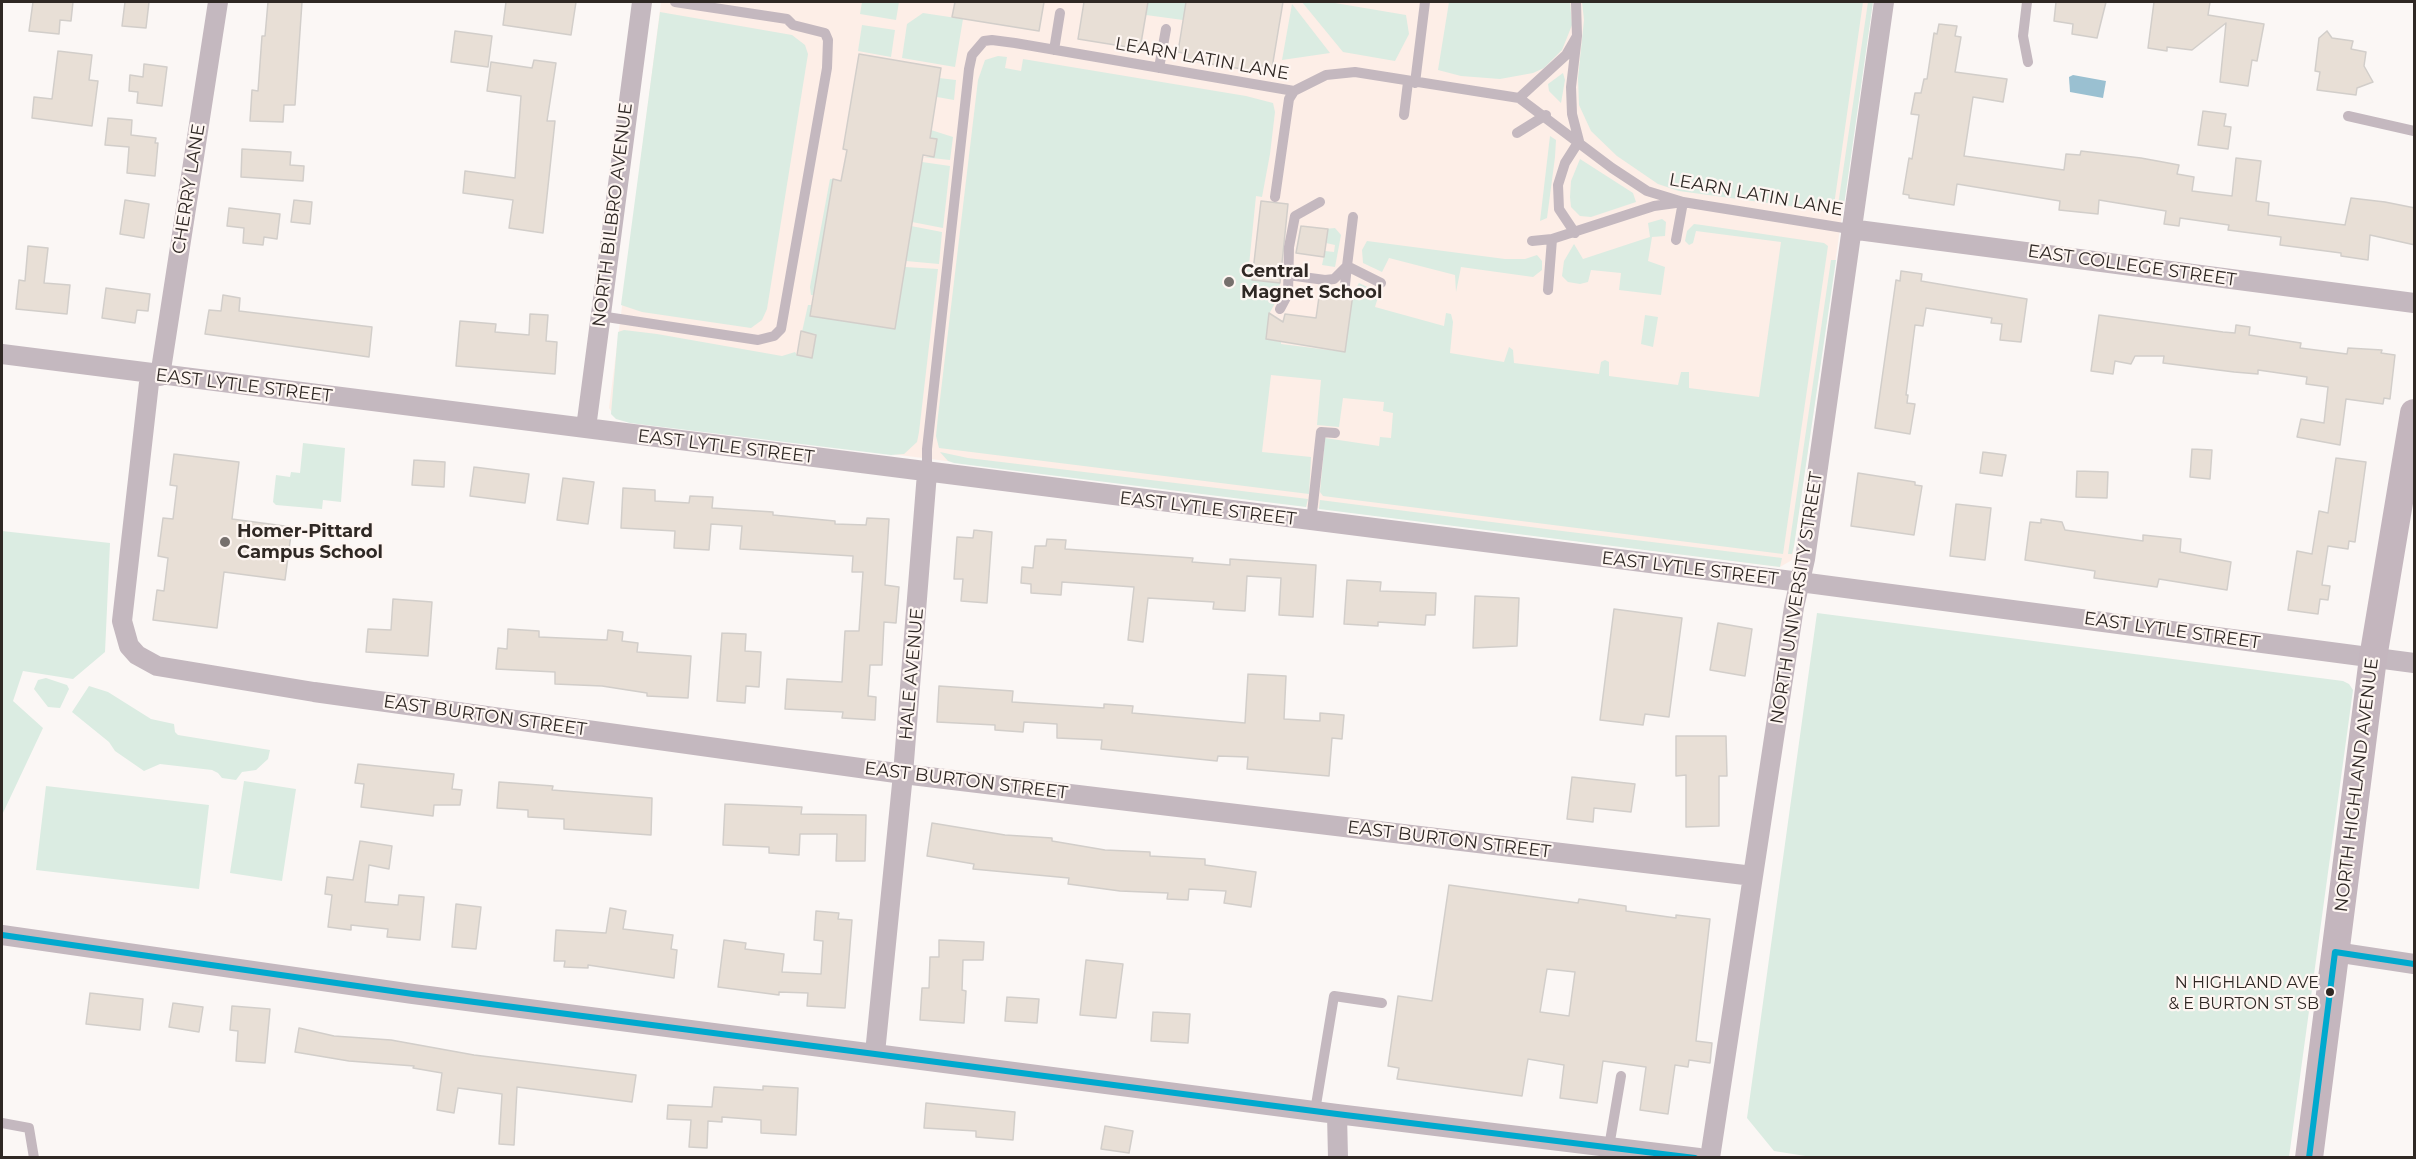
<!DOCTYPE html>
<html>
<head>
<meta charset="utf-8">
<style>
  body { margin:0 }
  #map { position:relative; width:2416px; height:1159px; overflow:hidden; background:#fbf7f5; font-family:Montserrat,sans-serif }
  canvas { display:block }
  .frame { position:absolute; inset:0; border:3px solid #2f2824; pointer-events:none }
</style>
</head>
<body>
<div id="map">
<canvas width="2416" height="1159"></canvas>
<div class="frame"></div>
</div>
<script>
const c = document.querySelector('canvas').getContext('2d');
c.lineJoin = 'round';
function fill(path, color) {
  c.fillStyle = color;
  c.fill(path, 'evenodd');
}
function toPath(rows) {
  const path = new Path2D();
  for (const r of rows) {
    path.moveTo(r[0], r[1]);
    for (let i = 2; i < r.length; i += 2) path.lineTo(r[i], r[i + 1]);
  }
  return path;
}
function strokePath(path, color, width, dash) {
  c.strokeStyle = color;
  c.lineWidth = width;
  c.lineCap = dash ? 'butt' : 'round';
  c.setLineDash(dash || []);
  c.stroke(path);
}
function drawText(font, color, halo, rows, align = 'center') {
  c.font = font + ' Montserrat,sans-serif';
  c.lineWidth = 4.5;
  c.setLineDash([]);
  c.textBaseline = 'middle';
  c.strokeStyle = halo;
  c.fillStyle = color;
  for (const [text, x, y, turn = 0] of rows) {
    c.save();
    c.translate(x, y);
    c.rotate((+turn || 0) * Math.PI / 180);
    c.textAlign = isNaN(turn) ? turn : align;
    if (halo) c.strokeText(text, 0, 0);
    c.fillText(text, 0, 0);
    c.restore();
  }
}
fill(toPath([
  [661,2,1873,2,1792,560,1780,567,616,419,609,408]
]), '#fdeee7');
fill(toPath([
  [862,2,899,2,896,20,860,14],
  [1148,2,1186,2,1183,20,1146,15],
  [1302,2,1329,2,1406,15,1409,34,1395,61,1343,52],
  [1449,2,1570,2,1572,25,1562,50,1544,68,1533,73,1500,79,1461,76,1438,70],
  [1582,2,1863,2,1833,212,1679,191,1658,184,1617,156,1591,131,1579,105,1578,78,1584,20],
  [1868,2,1873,2,1844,205,1837,212],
  [1292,4,1330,53,1282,60],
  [660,12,792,35,805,45,808,54,767,309,762,320,751,328,642,312,621,305],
  [923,13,963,19,955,67,902,58,907,24],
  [862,25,895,30,891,57,858,51],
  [998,56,1007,57,1005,68,1021,71,1023,59,1246,96,1273,103,1275,112,1270,154,1262,197,1256,196,1249,265,1254,266,1252,280,1280,283,1278,298,1269,314,1266,339,1281,342,1281,344,1345,352,1353,294,1359,283,1376,291,1378,297,1375,307,1444,326,1446,313,1451,314,1453,322,1450,353,1504,362,1509,347,1513,350,1514,363,1599,374,1601,362,1605,360,1609,362,1609,376,1678,385,1681,372,1689,372,1689,388,1759,397,1781,242,1696,231,1693,243,1689,245,1685,241,1687,231,1694,224,1702,225,1824,243,1828,246,1783,554,1323,496,1320,492,1325,438,1379,446,1380,437,1391,438,1393,413,1383,411,1384,402,1343,398,1339,427,1317,425,1321,380,1271,375,1262,452,1311,457,1309,494,939,448,936,436,938,416,978,80,985,60],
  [1563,73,1565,80,1561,103,1549,91,1548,84],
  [939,78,956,80,954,100,937,97],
  [931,130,953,137,950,160,923,157,934,157,937,139,930,138],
  [1550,136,1556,140,1555,157,1547,218,1540,221],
  [1580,159,1633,193,1636,202,1591,217,1580,216,1571,207,1570,197,1571,181],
  [922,162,950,166,943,228,912,222],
  [830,179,833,179,814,295,811,295,810,287],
  [1662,219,1666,222,1665,236,1652,237,1648,261,1665,267,1661,295,1619,290,1621,273,1591,270,1588,282,1580,284,1568,282,1562,276,1564,261,1574,244,1583,259,1650,237,1648,223],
  [911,226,942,232,939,264,906,261],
  [1335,228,1341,235,1335,267,1322,265,1325,251,1334,252,1335,245,1326,243,1325,229],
  [1367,241,1505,259,1525,259,1537,255,1542,261,1542,270,1533,277,1461,267,1456,292,1455,275,1389,258,1382,272,1363,263,1362,250],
  [1831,260,1836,260,1794,546,1792,554,1788,554],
  [905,267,938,269,919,432,917,442,904,454,891,455,630,423,616,419,611,414,618,332,624,330,657,334,782,356,795,352,797,355,812,358,816,334,802,332,808,305,812,305,811,316,894,329],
  [1645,315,1658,317,1653,347,1641,344],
  [303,443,345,448,341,502,323,500,322,509,276,505,273,502,276,475,290,477,291,472,300,473],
  [940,452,968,458,1308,499,1306,507,1009,470,954,463,948,461],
  [1320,500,1554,530,1782,558,1780,567,1319,509],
  [2,531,110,543,105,652,73,679,23,671,13,701,43,728,2,815],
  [1817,613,2343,681,2349,684,2353,690,2289,1157,1818,1158,1774,1151,1747,1118],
  [46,678,67,685,69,689,60,708,48,707,34,689,38,680],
  [89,686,108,692,151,719,174,724,175,732,178,735,270,750,268,759,256,770,242,772,236,780,222,778,218,773,212,770,160,764,144,771,115,751,109,742,72,712],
  [244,781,296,789,282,881,230,873],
  [46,786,209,805,199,889,36,870]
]), '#dbece2');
fill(toPath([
  [2073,75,2106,81,2103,98,2070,92,2069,77]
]), '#9ac0d1');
const building = toPath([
  [33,2,73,2,71,21,60,20,59,34,29,31,33,2],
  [125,2,149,2,146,28,122,26,125,2],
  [268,2,302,2,295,105,284,105,283,122,250,121,252,90,258,91,262,36,265,36,268,2],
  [506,2,576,2,571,35,503,25,506,2],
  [955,2,1044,2,1039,31,952,17,955,2],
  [1084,2,1148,2,1140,49,1078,39,1084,2],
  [1186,2,1283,2,1272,68,1261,66,1260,72,1187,60,1188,54,1178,52,1186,2],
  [2056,2,2106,2,2097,38,2072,34,2073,24,2054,21,2056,2],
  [2154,2,2210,2,2208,15,2264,24,2257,61,2252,60,2248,86,2220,82,2226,23,2192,50,2167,47,2167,51,2148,48,2154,2],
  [1939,24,1957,26,1955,36,1961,37,1955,72,2007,79,2003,102,1973,97,1964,156,2064,170,2066,154,2080,155,2081,151,2141,158,2179,165,2177,174,2194,177,2192,191,2232,196,2236,158,2261,161,2256,201,2269,203,2268,215,2345,225,2351,198,2385,202,2415,208,2415,245,2370,235,2368,260,2341,256,2341,253,2280,245,2281,237,2228,230,2229,225,2180,218,2179,226,2164,224,2166,211,2099,200,2098,214,2059,210,2060,201,1957,184,1954,205,1909,198,1909,195,1903,194,1909,158,1912,159,1919,115,1911,114,1915,93,1921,93,1924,79,1927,79,1934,33,1937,34,1939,24],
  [455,31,492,36,488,67,451,62,455,31],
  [2327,31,2332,38,2353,41,2351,49,2366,52,2364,66,2373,82,2357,88,2356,95,2317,90,2320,72,2315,71,2319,38,2327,31],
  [58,51,92,55,89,80,98,81,92,126,32,118,34,97,52,99,58,51],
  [859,54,941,68,930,138,937,139,934,157,923,155,895,329,810,316,833,179,841,181,847,150,843,149,859,54],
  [534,60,556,63,547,121,555,121,543,233,509,228,513,200,463,193,465,171,515,178,521,96,487,91,491,62,532,68,534,60],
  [144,64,167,67,162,106,137,103,138,92,129,91,130,75,143,77,144,64],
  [2203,111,2226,114,2224,126,2231,127,2228,149,2198,145,2203,111],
  [108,118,132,120,131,135,156,138,155,143,158,143,155,176,127,173,129,147,105,145,108,118],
  [242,149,291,152,290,165,304,166,303,181,241,177,242,149],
  [125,200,149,204,144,238,120,234,125,200],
  [294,200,312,202,310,224,291,222,294,200],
  [1261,201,1288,204,1280,283,1252,280,1261,201],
  [229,208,280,214,277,239,264,237,263,245,243,243,244,228,227,226,229,208],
  [1301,226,1328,229,1324,257,1296,253,1301,226],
  [28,246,48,248,44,283,70,285,67,314,16,309,19,280,25,281,28,246],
  [1901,271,1922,274,1921,281,2027,299,2021,342,2000,340,2002,324,1991,323,1992,318,1926,308,1923,326,1915,325,1906,395,1908,395,1907,403,1915,404,1910,434,1875,428,1896,280,1900,281,1901,271],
  [106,288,150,294,148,311,137,310,135,323,102,318,106,288],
  [1320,290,1353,294,1345,352,1266,339,1269,313,1283,322,1285,314,1316,318,1320,290],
  [223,295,240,298,239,311,372,327,369,357,205,334,209,310,221,311,223,295],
  [530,314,548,315,546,341,557,342,555,374,456,366,460,321,496,324,495,332,529,335,530,314],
  [2099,315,2223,332,2235,333,2236,325,2250,327,2249,335,2301,343,2300,348,2347,354,2348,348,2382,350,2381,353,2395,355,2390,399,2384,398,2383,404,2346,399,2340,445,2297,437,2301,419,2324,423,2328,387,2306,384,2307,377,2258,370,2258,374,2234,372,2163,363,2164,356,2135,356,2131,364,2115,361,2113,374,2091,371,2099,315],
  [801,331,816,335,812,358,797,355,801,331],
  [2192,449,2212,450,2210,479,2190,477,2192,449],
  [1983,452,2006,455,2002,476,1980,473,1983,452],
  [174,454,239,462,232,519,292,527,285,580,224,572,217,628,153,620,157,590,164,591,168,558,158,556,163,518,173,519,177,486,170,485,174,454],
  [2336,458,2366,462,2355,542,2349,541,2348,549,2328,546,2322,585,2330,586,2328,600,2320,599,2318,614,2288,610,2297,551,2312,554,2319,511,2328,513,2336,458],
  [414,460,445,462,444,487,412,485,414,460],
  [474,467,529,474,525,503,470,496,474,467],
  [2077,471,2108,472,2107,498,2076,497,2077,471],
  [1858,473,1915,482,1915,485,1922,486,1914,535,1851,526,1858,473],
  [563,478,594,482,588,524,557,520,563,478],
  [623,488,655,490,655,501,689,503,690,496,713,497,712,508,773,512,773,515,835,521,835,524,866,525,867,518,889,519,885,585,899,587,896,623,884,622,882,665,870,665,868,696,876,697,875,720,842,718,843,712,785,709,787,679,842,682,845,631,859,631,863,572,852,572,853,556,740,549,742,526,711,524,709,550,674,548,675,531,621,528,623,488],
  [1956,504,1991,508,1985,560,1950,556,1956,504],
  [2041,519,2062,522,2065,530,2143,541,2143,535,2181,539,2180,552,2231,562,2227,590,2159,579,2157,587,2094,578,2095,571,2025,560,2030,522,2041,523,2041,519],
  [974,530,992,532,987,603,961,601,963,579,954,579,957,537,973,538,974,530],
  [1047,539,1066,540,1065,549,1193,558,1192,562,1230,565,1230,559,1316,565,1313,617,1279,615,1281,578,1247,576,1245,611,1213,609,1214,602,1148,598,1143,642,1128,640,1134,587,1062,582,1061,595,1031,593,1031,584,1021,583,1022,567,1033,568,1035,546,1046,546,1047,539],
  [1347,580,1381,582,1380,591,1436,593,1435,615,1426,615,1425,625,1378,622,1378,626,1344,624,1347,580],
  [1475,596,1519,598,1517,646,1473,648,1475,596],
  [393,599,432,602,428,656,366,652,368,629,391,630,393,599],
  [1614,609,1682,618,1669,717,1645,714,1643,725,1600,720,1614,609],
  [1718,623,1752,629,1745,676,1710,670,1718,623],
  [508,629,539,631,539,637,607,640,608,630,623,632,622,641,638,643,637,652,691,656,688,698,647,696,647,693,602,686,555,684,555,672,496,669,498,648,507,649,508,629],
  [722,633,746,634,745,651,761,652,759,687,746,686,745,703,717,701,722,633],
  [1248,674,1286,676,1284,719,1320,721,1320,713,1344,715,1342,739,1332,738,1329,776,1247,769,1248,757,1218,756,1217,761,1101,749,1102,740,1057,738,1057,724,1024,722,1023,732,995,730,995,725,937,722,939,686,1013,691,1012,702,1104,708,1104,704,1133,706,1132,713,1245,723,1248,674],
  [1676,736,1726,736,1727,776,1719,776,1719,826,1686,827,1686,775,1676,776,1676,736],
  [358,764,454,774,452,789,462,790,460,805,434,805,433,816,361,807,364,784,355,783,358,764],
  [1572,777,1635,784,1631,812,1594,808,1593,822,1567,819,1572,777],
  [499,782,553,786,552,790,652,798,651,835,564,829,564,819,528,817,528,810,497,808,499,782],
  [725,804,802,807,801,814,866,815,865,861,836,861,837,834,800,834,799,855,769,853,769,847,723,845,725,804],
  [932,823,1005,835,1052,838,1052,841,1105,850,1150,852,1150,856,1205,859,1205,865,1256,872,1251,907,1224,903,1226,891,1189,889,1188,900,1167,899,1168,893,1120,891,1068,884,1069,878,973,869,974,864,927,856,932,823],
  [360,841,392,846,389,869,369,865,365,902,398,905,399,895,424,897,420,940,387,937,388,929,351,925,351,930,328,927,332,895,325,894,327,877,353,880,360,841],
  [1449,885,1578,903,1579,899,1626,906,1626,911,1676,918,1676,915,1710,919,1696,1041,1712,1043,1710,1063,1689,1060,1688,1067,1675,1065,1668,1114,1640,1110,1646,1067,1603,1061,1597,1103,1560,1098,1564,1065,1528,1059,1522,1096,1397,1079,1399,1068,1388,1066,1398,996,1432,1001,1449,885],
  [1547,969,1575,972,1569,1016,1540,1012,1547,969],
  [456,904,481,907,476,949,452,947,456,904],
  [610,908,626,911,623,929,673,935,671,949,677,950,674,978,588,965,588,968,564,967,565,961,554,961,556,930,606,933,610,908],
  [816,911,839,913,838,919,852,920,845,1008,807,1006,808,993,779,992,779,995,718,987,724,940,746,943,745,949,784,954,782,972,821,974,823,941,814,940,816,911],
  [939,940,984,942,983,960,963,960,962,990,966,991,964,1023,920,1020,922,988,929,988,930,957,939,957,939,940],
  [1086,960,1123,964,1116,1018,1080,1015,1086,960],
  [90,993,143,999,140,1030,86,1024,90,993],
  [1007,997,1039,999,1037,1023,1005,1021,1007,997],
  [173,1003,203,1007,199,1032,169,1027,173,1003],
  [232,1006,270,1009,265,1063,236,1061,238,1031,230,1030,232,1006],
  [1153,1012,1190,1014,1188,1043,1151,1041,1153,1012],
  [299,1028,334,1036,391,1040,474,1055,636,1075,632,1102,517,1087,514,1145,499,1144,502,1094,458,1088,454,1113,437,1110,442,1073,413,1068,414,1066,349,1061,295,1052,299,1028],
  [763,1086,798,1088,796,1135,761,1133,761,1120,722,1117,722,1122,708,1121,707,1148,689,1147,691,1120,667,1119,668,1105,712,1107,714,1087,763,1090,763,1086],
  [926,1103,1015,1112,1013,1140,976,1137,976,1131,924,1128,926,1103],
  [1105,1126,1133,1131,1129,1153,1101,1149,1105,1126]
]);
fill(building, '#e8dfd6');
strokePath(building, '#d2ceca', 1.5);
strokePath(toPath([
  [2027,2,2023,36,2028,62],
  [1054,50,1060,13],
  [1159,68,1166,29],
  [1415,83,1425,2],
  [1519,98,1566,55,1577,36,1576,2],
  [1404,115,1408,82],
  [2348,116,2414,131],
  [1517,133,1546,115],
  [1275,197,1289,99,1294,91],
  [1353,217,1347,266,1381,283],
  [1575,233,1559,209,1558,185,1565,163,1579,141,1572,114,1571,87,1577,36],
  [1532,241,1552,239,1654,206,1683,202,1676,240],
  [1288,275,1325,280,1334,279,1347,266],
  [1345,285,1347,266],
  [1548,290,1552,239],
  [1280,309,1288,294,1289,247,1295,216,1320,202],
  [600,316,758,340,774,336,781,329,827,68,828,40,825,33,793,25,787,19,675,2],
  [927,473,927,449,969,69,972,55,984,41,992,40,1015,43,1294,91,1326,75,1355,72,1519,98,1612,168,1647,191,1683,202,1850,229],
  [1311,522,1321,432,1335,433],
  [1315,1111,1334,996,1382,1003],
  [2,1123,29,1128,34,1158],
  [1609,1147,1621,1076]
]), '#c4b8bf', 10);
strokePath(toPath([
  [1850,229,2414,303],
  [2,354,1800,582,2414,663],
  [150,374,122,621,129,646,137,655,157,666,314,692,903,774,1753,876],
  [160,376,218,2],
  [586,428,642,2],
  [2,935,413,994,1337,1114,1699,1158],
  [2335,952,2414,964],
  [875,1053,903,774,927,473],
  [1337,1114,1338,1158],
  [1710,1158,1794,607,1805,559,1884,2]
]), '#c4b8bf', 20);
strokePath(toPath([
  [2309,1158,2373,658,2414,413]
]), '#c4b6be', 28);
strokePath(toPath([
  [2,935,413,994,1337,1114,1695,1158],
  [2309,1158,2335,952,2414,964]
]), '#00a9ce', 6);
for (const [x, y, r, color] of [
  [1229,282,6,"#76706d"],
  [225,542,6,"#76706d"],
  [2330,992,5,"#2f2824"]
]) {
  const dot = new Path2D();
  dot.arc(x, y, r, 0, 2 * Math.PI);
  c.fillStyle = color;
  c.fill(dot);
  strokePath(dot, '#fef6f2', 2);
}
drawText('16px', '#2f2824', '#fef6f2', [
  ["N HIGHLAND AVE",2319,983],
  ["& E BURTON ST SB",2319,1004]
], 'right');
drawText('18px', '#2f2824', '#fef6f2', [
  ["LEARN LATIN LANE",1202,59,10],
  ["CHERRY LANE",189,189,-81],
  ["LEARN LATIN LANE",1756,195,10],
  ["NORTH BILBRO AVENUE",613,215,-83],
  ["EAST COLLEGE STREET",2132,266,8],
  ["EAST LYTLE STREET",244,386,7],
  ["EAST LYTLE STREET",726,447,7],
  ["EAST LYTLE STREET",1208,509,7],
  ["EAST LYTLE STREET",1690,569,7],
  ["NORTH UNIVERSITY STREET",1797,598,-81],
  ["EAST LYTLE STREET",2172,631,8],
  ["HALE AVENUE",912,674,-85],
  ["EAST BURTON STREET",485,716,8],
  ["EAST BURTON STREET",966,781,7],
  ["NORTH HIGHLAND AVENUE",2357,785,-83],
  ["EAST BURTON STREET",1449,840,7]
]);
drawText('bold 18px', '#2f2824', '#fef6f2', [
  ["Central",1241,272],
  ["Magnet School",1241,293],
  ["Homer-Pittard",237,532],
  ["Campus School",237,553]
], 'left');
</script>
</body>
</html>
